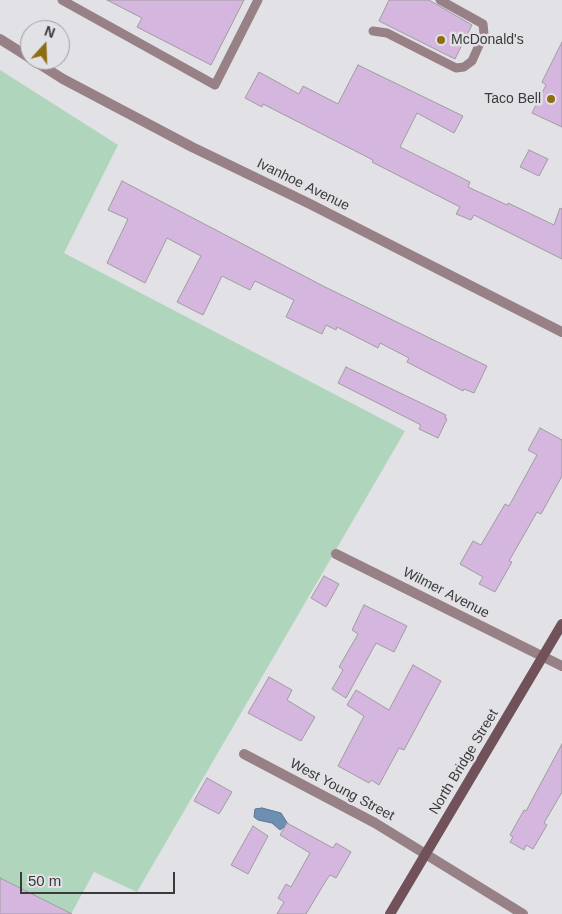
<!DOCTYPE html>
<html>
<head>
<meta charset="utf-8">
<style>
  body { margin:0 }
  #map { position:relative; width:562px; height:914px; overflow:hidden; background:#e1e1e6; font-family:Arial,sans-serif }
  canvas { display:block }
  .north { position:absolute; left:20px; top:20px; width:50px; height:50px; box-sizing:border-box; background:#e1e1e6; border:1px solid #9e9ea2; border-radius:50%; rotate:20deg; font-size:14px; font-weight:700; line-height:20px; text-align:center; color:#3a3a3c }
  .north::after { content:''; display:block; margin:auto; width:18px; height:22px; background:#8f6e13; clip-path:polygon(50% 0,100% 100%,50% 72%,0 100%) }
  .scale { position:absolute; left:20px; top:872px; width:155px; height:22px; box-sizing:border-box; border:2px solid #3a3a3c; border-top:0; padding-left:6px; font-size:15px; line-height:18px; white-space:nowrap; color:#3a3a3c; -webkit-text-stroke:4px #e1e1e6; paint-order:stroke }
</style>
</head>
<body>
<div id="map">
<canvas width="562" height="914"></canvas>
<div class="north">N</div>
<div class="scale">50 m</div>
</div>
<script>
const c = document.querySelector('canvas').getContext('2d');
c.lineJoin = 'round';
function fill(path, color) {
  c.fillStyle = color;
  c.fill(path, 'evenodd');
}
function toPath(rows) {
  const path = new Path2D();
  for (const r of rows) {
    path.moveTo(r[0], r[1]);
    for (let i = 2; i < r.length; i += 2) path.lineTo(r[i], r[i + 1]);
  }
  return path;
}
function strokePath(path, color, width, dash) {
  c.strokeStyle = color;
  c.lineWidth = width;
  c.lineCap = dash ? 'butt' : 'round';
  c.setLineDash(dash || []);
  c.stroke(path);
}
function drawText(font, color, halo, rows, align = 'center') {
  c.font = font + ' Arial,sans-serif';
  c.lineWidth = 5;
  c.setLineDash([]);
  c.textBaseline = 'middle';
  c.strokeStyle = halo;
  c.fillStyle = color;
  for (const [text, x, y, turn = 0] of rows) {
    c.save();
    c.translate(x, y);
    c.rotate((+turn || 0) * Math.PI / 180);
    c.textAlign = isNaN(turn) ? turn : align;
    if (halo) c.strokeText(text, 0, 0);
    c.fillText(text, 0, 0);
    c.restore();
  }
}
fill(toPath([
  [0,70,118,145,64,253,405,431,137,892,94,872,71,914,0,914]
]), '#afd6bc');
const water = toPath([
  [262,808,281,813,288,824,280,830,272,823,258,820,254,817,255,809,262,808]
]);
fill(water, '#6d90b2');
strokePath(water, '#5e768f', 1);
const building = toPath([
  [107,0,244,0,211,65,137,27,142,18,107,0],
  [389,0,429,0,472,25,455,59,379,21,389,0],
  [562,42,562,127,532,113,546,85,542,82,562,42],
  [358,65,463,116,454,133,417,113,400,147,470,182,468,187,507,205,508,203,554,225,560,208,562,209,562,259,474,215,471,220,456,214,460,207,372,162,373,160,263,104,262,107,245,98,259,72,299,94,303,86,338,104,358,65],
  [529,150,548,159,539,176,520,167,529,150],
  [122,181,325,287,487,366,474,393,464,389,463,391,407,362,409,358,380,343,378,348,337,327,336,330,326,325,322,334,286,317,294,300,255,281,250,290,222,276,203,315,177,302,201,256,167,238,145,283,107,263,128,219,108,210,122,181],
  [346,367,446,415,445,418,447,419,438,438,419,429,421,425,338,383,346,367],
  [540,428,562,440,562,476,541,514,537,512,509,561,512,562,495,592,479,584,483,577,460,564,473,541,481,545,505,504,509,506,537,455,528,450,540,428],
  [324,576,339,584,326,607,311,598,324,576],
  [364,605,407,626,394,652,376,643,346,698,332,689,343,670,339,667,358,634,352,630,364,605],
  [413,665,441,681,404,750,399,748,379,785,371,780,369,783,338,766,364,716,347,705,356,690,389,710,413,665],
  [269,677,292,690,287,700,315,717,301,741,248,713,269,677],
  [562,744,562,792,544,823,547,825,533,849,526,845,524,850,510,842,513,837,510,835,524,810,526,811,562,744],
  [207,778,232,792,219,814,194,801,207,778],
  [287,823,333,848,336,843,351,852,336,878,330,875,327,879,306,914,277,914,284,902,278,898,286,884,291,887,310,853,280,835,287,823],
  [253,826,268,836,248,874,231,865,253,826],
  [0,878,72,914,0,914,0,878]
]);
fill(building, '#d5b6de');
strokePath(building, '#9f9ca0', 1);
strokePath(toPath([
  [62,0,215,85,258,0],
  [373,31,387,33,456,68,464,67,472,61,484,34,483,24,440,0]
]), '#978086', 9);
strokePath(toPath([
  [0,39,30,58],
  [33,60,63,79,192,147,308,203,562,332],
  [336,554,562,666],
  [244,754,375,823,523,914]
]), '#978086', 10);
strokePath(toPath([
  [390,914,562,624]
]), '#72525a', 10);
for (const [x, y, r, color] of [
  [441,40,5,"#8f6e13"],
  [551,99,5,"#8f6e13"]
]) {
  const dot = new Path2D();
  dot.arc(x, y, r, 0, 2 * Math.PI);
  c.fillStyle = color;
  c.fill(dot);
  strokePath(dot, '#e1e1e6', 2);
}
drawText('14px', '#3a3a3c', '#e1e1e6', [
  ["McDonald's",451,40],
  ["Taco Bell",541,99,"right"]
], 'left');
drawText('14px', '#3a3a3c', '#e1e1e6', [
  ["Ivanhoe Avenue",303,185,26],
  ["Wilmer Avenue",446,593,27],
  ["North Bridge Street",464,762,-59],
  ["West Young Street",342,790,28]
]);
</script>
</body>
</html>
